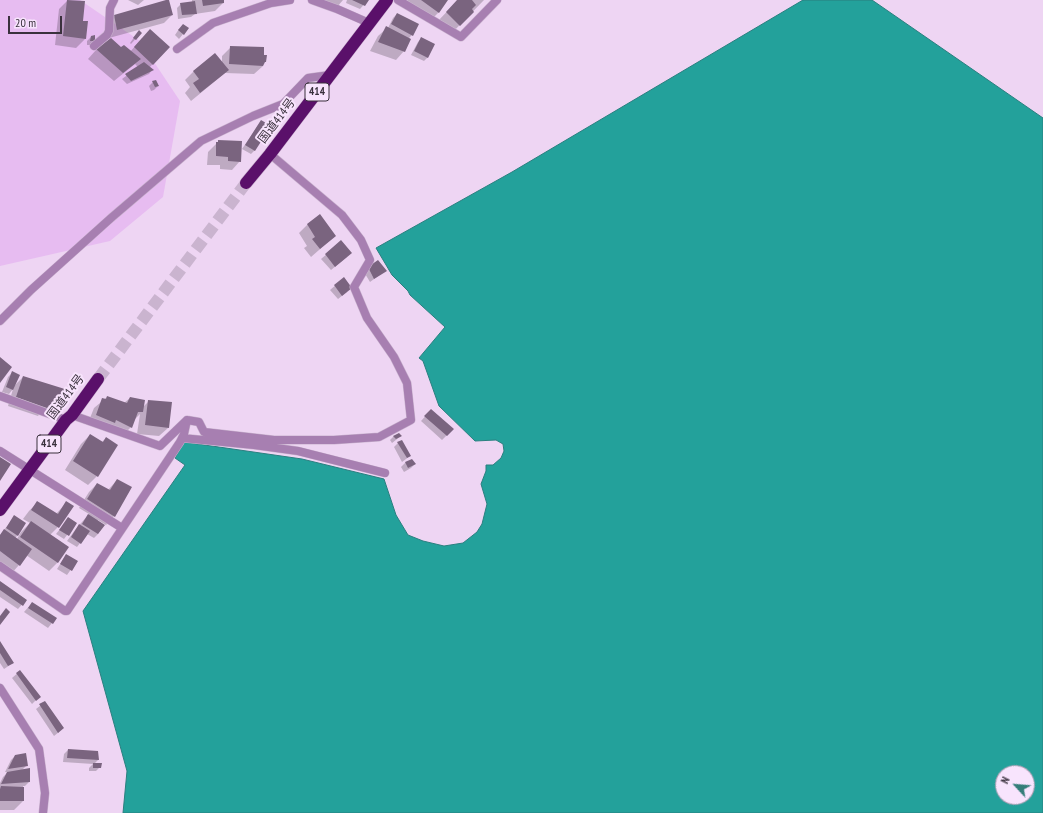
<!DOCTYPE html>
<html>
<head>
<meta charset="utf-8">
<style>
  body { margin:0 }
  #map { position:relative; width:1043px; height:813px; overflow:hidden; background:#eed5f3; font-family:"PT Sans Narrow",sans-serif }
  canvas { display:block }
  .north { position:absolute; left:995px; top:765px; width:40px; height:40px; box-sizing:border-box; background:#f8e4fd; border:1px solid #ac9cb0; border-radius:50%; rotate:296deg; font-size:11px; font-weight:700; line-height:16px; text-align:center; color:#3a313d }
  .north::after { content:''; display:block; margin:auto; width:14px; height:18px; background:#347d79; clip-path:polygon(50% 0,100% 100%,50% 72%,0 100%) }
  .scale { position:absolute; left:8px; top:16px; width:54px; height:18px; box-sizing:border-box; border:2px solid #3a313d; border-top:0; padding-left:5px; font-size:12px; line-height:14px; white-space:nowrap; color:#3a313d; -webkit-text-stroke:3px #f8e4fd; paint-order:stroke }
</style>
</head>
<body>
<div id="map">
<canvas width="1043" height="813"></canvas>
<div class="north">N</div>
<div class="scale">20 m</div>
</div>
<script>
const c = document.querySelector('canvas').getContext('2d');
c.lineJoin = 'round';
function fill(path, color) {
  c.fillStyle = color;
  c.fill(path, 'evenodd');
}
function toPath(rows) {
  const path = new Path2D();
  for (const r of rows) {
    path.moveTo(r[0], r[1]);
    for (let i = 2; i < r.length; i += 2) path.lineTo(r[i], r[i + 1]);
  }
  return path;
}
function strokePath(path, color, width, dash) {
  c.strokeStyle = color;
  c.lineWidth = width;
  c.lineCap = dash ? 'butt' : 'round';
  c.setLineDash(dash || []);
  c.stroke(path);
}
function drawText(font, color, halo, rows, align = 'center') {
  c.font = font + ' "PT Sans Narrow","Noto Sans JP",sans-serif';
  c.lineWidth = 4;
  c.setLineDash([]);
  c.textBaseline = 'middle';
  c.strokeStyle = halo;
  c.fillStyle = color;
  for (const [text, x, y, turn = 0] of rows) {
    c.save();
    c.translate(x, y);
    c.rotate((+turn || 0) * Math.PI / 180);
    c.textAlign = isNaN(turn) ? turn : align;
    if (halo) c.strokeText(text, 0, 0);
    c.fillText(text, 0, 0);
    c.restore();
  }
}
fill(toPath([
  [0,0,80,0,140,41,180,101,163,197,110,241,0,266]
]), '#e7bcf1');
const water = toPath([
  [803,0,872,0,1043,118,1043,813,123,813,127,771,83,611,185,465,175,458,184,442,302,459,384,479,396,515,408,535,423,541,444,546,463,543,477,532,482,524,487,504,481,484,486,471,486,465,493,465,501,458,504,451,503,444,496,440,475,441,439,406,423,361,419,358,445,327,410,295,408,291,392,275,376,248,512,172,803,0],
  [1003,773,1027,773,1027,797,1003,797,1003,773]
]);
fill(water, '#23a19b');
strokePath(water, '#2a7f7f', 1);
fill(toPath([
  [68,0,82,22,87,22,85,39,76,48,55,45,59,9],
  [128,0,144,0,138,5],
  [192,0,223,0,223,3,215,11,195,14,191,17,178,19,177,8,181,4,192,2],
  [323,0,343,0,337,7],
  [347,0,368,0,360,9,346,3],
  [408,0,447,0,438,13,430,21,405,3],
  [458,0,484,0,451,34,438,21],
  [397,14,412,35,408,39,404,51,396,60,370,51,378,36,387,28,388,28,393,18],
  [172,15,164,23,109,38,106,25,115,16],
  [188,28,179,39,175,35,179,29],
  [141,33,131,44,130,43,135,36],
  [91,37,94,41,90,45,87,45,87,41],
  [142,38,169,47,149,68,152,70,149,74,127,84,122,79,138,67,135,64,114,81,88,59,96,50,111,39,121,48,130,52],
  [422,38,428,57,424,61,411,55,418,42],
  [231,47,263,66,254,74,225,73,191,101,185,93,190,87,185,80,194,71,222,63,222,56],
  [153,82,158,86,154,90,151,91,149,86],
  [261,121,255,150,251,154,242,149],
  [219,141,240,161,232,170,220,169,220,165,207,165,208,152],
  [308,224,335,236,311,257,304,248,307,246,299,233],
  [341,242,347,257,331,270,321,259],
  [368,268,385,271,370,282,364,272],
  [344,278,347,292,338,299,330,290],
  [12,373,14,386,23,377,66,390,62,404,53,412,40,413,38,416,8,406,13,389,9,394,2,392,8,377],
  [107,397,124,403,130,398,143,407,149,401,168,428,159,436,137,434,140,414,134,420,131,427,122,436,88,423,94,408],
  [431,410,453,429,442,440,421,421],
  [90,435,102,442,106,438,97,476,88,485,65,470,81,444],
  [394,436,401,436,392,443,390,440],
  [398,443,410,456,402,462,394,447],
  [412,460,415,464,411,468,404,472,401,467,405,463],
  [117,480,114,516,106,525,98,520,97,522,103,526,98,534,94,538,87,534,77,547,67,541,75,530,89,514,79,508,89,492,97,484,108,490],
  [37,503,56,514,66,503,72,506,58,527,50,535,58,562,49,571,26,555,19,565,11,574,0,566,0,535,15,516,19,534,15,538,17,539,21,532,30,523,23,519,29,511],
  [69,518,76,523,64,539,56,534],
  [66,555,77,561,67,575,57,569],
  [0,583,25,601,18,609,0,597],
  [32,603,55,619,48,628,24,612],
  [0,643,13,663,4,669,0,663],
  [20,671,39,697,32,704,12,678],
  [45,702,59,732,54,736,36,709],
  [68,750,97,752,98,760,94,764,100,767,96,771,89,771,89,768,93,764,63,762,64,754],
  [15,756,26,766,21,771,29,782,25,786,23,786,23,801,14,810,0,810,0,789,1,788,0,788,0,783,3,777,8,772,5,772,11,760]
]), '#0003');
fill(toPath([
  [67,0,85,1,83,21,88,21,86,39,63,36],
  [166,0,169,0,173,15,117,30,114,15],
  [202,0,224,0,224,3,203,6],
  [352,0,369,0,365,6],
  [421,0,448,0,439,13],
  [457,0,472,0,476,5,472,9,474,12,460,26,446,12],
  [195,1,197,14,182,15,180,3],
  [397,13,419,24,413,36,391,24],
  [183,24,189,28,184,35,178,30],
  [386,26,411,39,405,52,378,42],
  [150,29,170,47,153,65,134,47],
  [139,30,142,33,136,40,133,38],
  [95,35,95,41,90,41,91,36],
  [421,37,435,44,428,58,414,51],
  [111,38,121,47,124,45,141,59,123,73,96,49],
  [230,46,264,47,264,55,267,55,266,62,265,62,263,66,229,64],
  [215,53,229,70,200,93,193,83,199,79,193,71],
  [144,62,154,70,131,81,125,74],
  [156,80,159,86,155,87,152,81],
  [261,120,271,126,255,151,245,145],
  [218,140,242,141,241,162,228,161,228,157,216,156,216,142,218,142],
  [320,214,336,236,320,249,312,239,315,237,307,224],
  [341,240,352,253,335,267,325,254],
  [378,260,387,271,374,279,368,267],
  [344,277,352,288,342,296,334,285],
  [0,357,12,367,0,383],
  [12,371,20,375,13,390,6,387],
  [23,376,68,390,63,404,55,402,54,406,49,405,47,408,16,397],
  [107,396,127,403,130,397,145,400,143,412,138,412,132,428,116,420,115,423,96,415,102,398,106,399],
  [148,400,172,402,169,428,145,425],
  [431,409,454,429,447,436,424,416],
  [399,433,402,436,396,439,393,436],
  [90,434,103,442,106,437,118,445,98,477,73,461],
  [402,440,411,456,407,458,397,442],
  [0,457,11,464,0,481],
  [412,459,416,464,408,468,405,462],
  [117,479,132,487,115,517,87,499,97,483,110,490],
  [37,501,58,514,66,501,74,506,59,528,31,510],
  [88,514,105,525,98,534,82,524],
  [14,515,26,523,18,536,6,528],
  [68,517,77,523,69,536,59,530],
  [31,521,69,547,58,563,20,537],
  [79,524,90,531,81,544,71,537],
  [4,529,32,549,20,566,0,551,0,535],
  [66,554,78,561,72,571,60,564],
  [0,581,27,600,23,606,0,590],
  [32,602,57,618,53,624,28,608],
  [6,608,10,612,0,625,0,616],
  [0,641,14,663,8,666,0,653],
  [20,670,41,697,36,701,16,673],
  [45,701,64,728,58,733,39,704],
  [68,749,98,751,99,760,67,758],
  [26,753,28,766,8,769,15,755],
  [93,763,102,763,101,768,93,768],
  [30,768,30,782,1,784,7,772],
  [1,786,24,787,24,801,0,801,0,789]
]), '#7a647f');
strokePath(toPath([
  [98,379,246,183]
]), '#cab4cf', 12, [12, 6]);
const street = toPath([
  [312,0,337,9,369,23],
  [398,0,461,37,497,0],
  [94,46,107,35,109,31,110,8,114,0],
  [177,49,213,23,271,3,290,0],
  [0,321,31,290,111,218,201,141,253,116,283,104,308,78,330,75],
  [0,396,66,420],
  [72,415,160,446,187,420,199,422,204,432,274,440,334,440,379,437,411,420,407,383,394,357,367,318,354,287,370,260,361,240,342,215,270,154],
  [182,438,254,445,298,451,385,473],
  [0,451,122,528],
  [0,566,65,611,67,611,180,442,184,434,187,420],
  [0,688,39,749,45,793,43,813]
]);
const highway = toPath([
  [246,183,270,154,387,0],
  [0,510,66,420,72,415,98,379]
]);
strokePath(street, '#cab4cf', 9);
strokePath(highway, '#cab4cf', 13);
strokePath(street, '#a77fb1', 8);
strokePath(highway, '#5a106a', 12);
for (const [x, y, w] of [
  [317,92,24],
  [49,444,24]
]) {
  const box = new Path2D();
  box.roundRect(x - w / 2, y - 9, w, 18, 3);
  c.fillStyle = '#f8e4fd';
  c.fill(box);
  strokePath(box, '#3a313d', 1);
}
drawText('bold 11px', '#3a313d', null, [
  ["414",317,92],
  ["414",49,444]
]);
drawText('12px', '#3a313d', '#f8e4fd', [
  ["国道414号",277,121,-53],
  ["国道414号",66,397,-53]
]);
</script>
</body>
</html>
